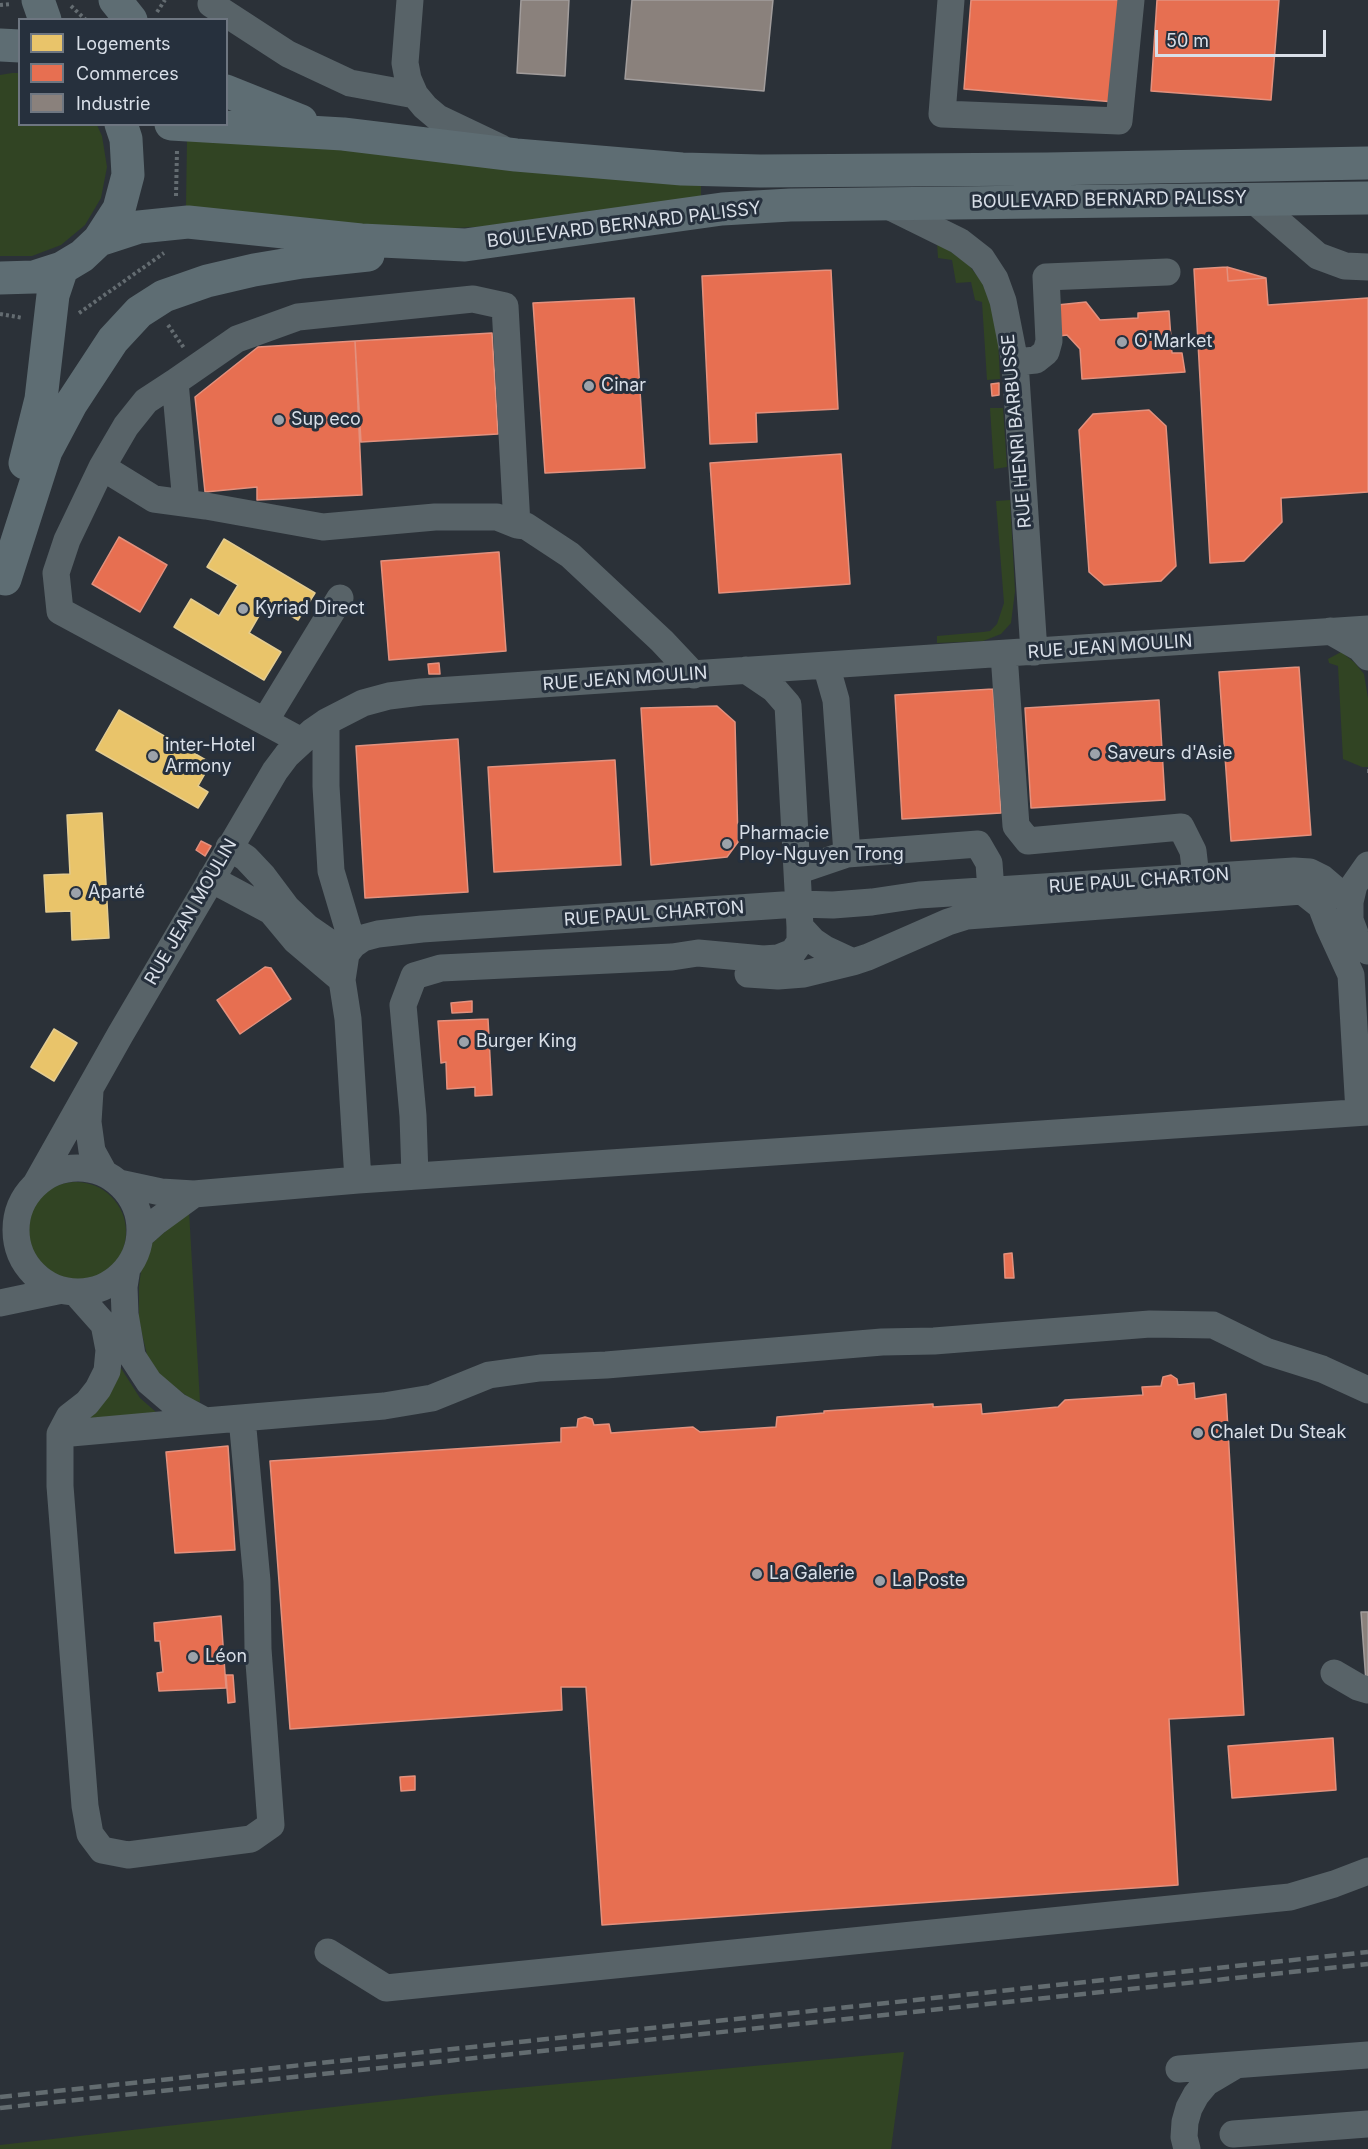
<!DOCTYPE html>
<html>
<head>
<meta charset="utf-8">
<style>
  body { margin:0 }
  #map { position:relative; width:1368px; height:2149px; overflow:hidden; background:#2b3138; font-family:Inter,sans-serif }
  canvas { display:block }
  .legend { position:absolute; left:18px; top:18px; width:210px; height:108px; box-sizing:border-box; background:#26303d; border:2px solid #6e7681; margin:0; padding:8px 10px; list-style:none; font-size:18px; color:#d9dfe8 }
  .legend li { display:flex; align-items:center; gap:12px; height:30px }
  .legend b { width:30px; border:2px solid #6e7681 }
  .scale { position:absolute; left:1155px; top:30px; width:171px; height:27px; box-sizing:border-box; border:3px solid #d9dfe8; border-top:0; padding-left:8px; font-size:18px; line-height:21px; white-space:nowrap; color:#d9dfe8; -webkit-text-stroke:4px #26303d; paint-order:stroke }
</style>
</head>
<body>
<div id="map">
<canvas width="1368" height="2149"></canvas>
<ul class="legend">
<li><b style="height:16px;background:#e9c46a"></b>Logements</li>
<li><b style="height:16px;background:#e76f51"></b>Commerces</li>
<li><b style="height:16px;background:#8a817c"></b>Industrie</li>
</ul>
<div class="scale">50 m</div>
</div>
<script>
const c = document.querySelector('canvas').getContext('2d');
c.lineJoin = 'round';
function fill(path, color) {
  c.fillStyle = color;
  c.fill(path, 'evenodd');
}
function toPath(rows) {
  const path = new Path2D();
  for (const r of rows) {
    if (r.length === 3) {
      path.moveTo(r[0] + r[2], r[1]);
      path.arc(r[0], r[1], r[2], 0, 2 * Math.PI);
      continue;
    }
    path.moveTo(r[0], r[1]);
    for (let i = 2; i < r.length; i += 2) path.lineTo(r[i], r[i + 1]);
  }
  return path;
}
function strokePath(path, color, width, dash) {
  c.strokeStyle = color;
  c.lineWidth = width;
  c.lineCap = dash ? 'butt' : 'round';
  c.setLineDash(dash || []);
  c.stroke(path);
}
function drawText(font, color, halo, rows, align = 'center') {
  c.font = font + ' Inter,sans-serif';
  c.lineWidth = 6;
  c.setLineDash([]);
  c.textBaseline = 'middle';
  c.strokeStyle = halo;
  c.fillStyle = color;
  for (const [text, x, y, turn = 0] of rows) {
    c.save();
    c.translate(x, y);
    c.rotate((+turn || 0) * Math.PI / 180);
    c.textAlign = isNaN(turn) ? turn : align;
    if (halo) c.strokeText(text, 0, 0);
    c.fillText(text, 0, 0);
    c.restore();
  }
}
fill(toPath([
  [12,73,19,73,20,124,97,125,102,136,107,167,101,198,85,225,61,245,32,256,0,256,0,75],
  [187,139,284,141,701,183,701,197,495,226,412,230,186,206],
  [937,242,968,264,982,282,997,322,1000,379,987,380,982,302,975,300,971,282,956,283,952,260,938,258],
  [990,408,1003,408,1007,467,994,469],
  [1010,500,1015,591,1011,623,1001,634,983,641,937,643,937,636,983,632,990,631,997,624,1004,603,996,501],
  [1341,652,1354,662,1364,674,1368,698,1368,767,1362,767,1343,759,1338,666,1329,663,1328,659],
  [76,1232,50],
  [189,1211,200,1402,192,1400,161,1377,147,1355,139,1321,139,1286,142,1264,151,1244],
  [119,1365,140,1398,157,1413,81,1419],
  [904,2052,891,2149,0,2149,0,2145,430,2096]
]), '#314423');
const homes = toPath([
  [224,539,315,593,298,620,267,602,249,633,281,652,264,680,174,627,191,599,219,616,238,585,207,567,224,539],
  [119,710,211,763,198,786,208,792,198,808,96,750,119,710],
  [102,813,109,938,72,940,71,911,46,912,44,875,70,874,67,815,102,813],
  [54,1029,77,1043,54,1081,31,1067,54,1029]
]);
fill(homes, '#e9c46a');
strokePath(homes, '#e4cc90', 1.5);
const shops = toPath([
  [971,0,1122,0,1114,102,964,89,971,0],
  [1157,0,1279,0,1271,100,1151,91,1157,0],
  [1227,267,1228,281,1266,278,1268,305,1368,298,1368,492,1281,498,1282,522,1244,561,1210,563,1194,269,1227,267],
  [1227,267,1266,278,1228,281,1227,267],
  [831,270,838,409,756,413,757,442,710,444,702,276,831,270],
  [634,298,645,468,545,473,533,303,634,298],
  [1086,302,1100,320,1138,318,1138,313,1169,311,1172,353,1182,353,1185,372,1082,379,1080,349,1067,335,1059,336,1057,305,1086,302],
  [492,333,498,434,361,442,355,341,492,333],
  [355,341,362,495,257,500,257,487,205,492,195,397,258,347,355,341],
  [999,383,999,395,992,396,991,384,999,383],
  [1149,410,1166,426,1176,566,1161,581,1104,585,1089,572,1079,430,1093,414,1149,410],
  [841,454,850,584,719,593,710,463,841,454],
  [119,537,167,565,140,612,92,584,119,537],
  [499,552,506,651,389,660,381,561,499,552],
  [439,663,440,674,429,674,428,664,439,663],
  [1299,667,1311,835,1231,841,1219,672,1299,667],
  [993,689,1001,813,902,819,895,695,993,689],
  [1159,700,1165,800,1031,808,1025,708,1159,700],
  [717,706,735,722,738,842,727,857,651,865,641,708,717,706],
  [458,739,468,892,365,898,356,746,458,739],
  [615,760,621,865,494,872,488,767,615,760],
  [201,841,211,846,205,856,196,850,201,841],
  [265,967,271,968,291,999,240,1034,217,1000,265,967],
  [472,1001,472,1012,452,1013,451,1003,472,1001],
  [488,1019,492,1095,475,1096,475,1087,447,1089,446,1062,441,1063,438,1021,488,1019],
  [1012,1253,1014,1278,1005,1278,1004,1254,1012,1253],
  [1171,1375,1177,1379,1178,1385,1194,1383,1195,1399,1226,1394,1244,1715,1169,1719,1178,1885,602,1925,586,1687,561,1687,562,1710,290,1729,270,1461,561,1442,561,1428,577,1427,578,1419,585,1417,592,1419,594,1425,609,1424,611,1433,693,1427,700,1432,776,1427,777,1417,824,1413,824,1411,933,1404,933,1407,981,1404,982,1414,1058,1407,1065,1400,1143,1395,1142,1387,1161,1386,1163,1377,1171,1375],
  [228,1446,235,1550,175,1553,166,1452,228,1446],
  [221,1616,226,1688,159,1691,157,1673,163,1672,160,1641,155,1641,154,1623,221,1616],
  [226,1675,233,1675,235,1702,228,1703,226,1675],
  [1333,1738,1336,1790,1232,1798,1228,1746,1333,1738],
  [415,1776,415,1790,401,1791,400,1777,415,1776]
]);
fill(shops, '#e76f51');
strokePath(shops, '#e3917e', 1.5);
const industry = toPath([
  [521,0,569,0,565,76,517,73,521,0],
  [632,0,773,0,764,91,625,79,632,0],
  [1361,1612,1368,1612,1368,1682,1366,1682,1361,1612]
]);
fill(industry, '#8a817c');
strokePath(industry, '#a29d9c', 1.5);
strokePath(toPath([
  [0,5,11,4],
  [71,6,86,20],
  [157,12,165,0],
  [176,196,177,150],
  [79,313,164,253],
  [0,314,23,318],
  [168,325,184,348],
  [1367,771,1368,771]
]), '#646c71', 4, [3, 3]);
strokePath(toPath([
  [410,0,405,63,408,79,415,95,425,107,438,118,501,148],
  [951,0,942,114,1119,121,1131,0],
  [211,4,288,54,350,83,415,95],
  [1252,199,1318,256,1345,266,1368,267],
  [886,205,959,241,982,259,995,279,1003,301,1015,362,1034,652],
  [1015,362,1036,360,1046,352,1049,341,1046,277,1167,272],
  [175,382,146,401,126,426,102,467,67,540,56,573,60,611,301,741],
  [102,467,154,499,206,506,323,527,435,517,497,517,517,525,526,526,570,555,662,641,694,675],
  [186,503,175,382,237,339,298,317,473,299,505,306,517,525],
  [1330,631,1360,648,1368,657],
  [1004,654,1016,826,1028,841,1181,827,1193,851,1196,877],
  [826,665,836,700,847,854,978,844,989,863,991,891],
  [265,721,340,598],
  [326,722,326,786,331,871,353,945],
  [229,847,246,858,263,876,287,908,307,927,346,954],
  [1368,865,1354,885,1350,902,1350,920,1356,936,1368,951],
  [797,871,847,854],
  [211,879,271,911,296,941,342,980],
  [800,927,813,941,825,949,853,962,868,957,948,922,967,916,1302,891,1321,906,1329,927,1351,975,1359,1112],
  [748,974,778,976,804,974,853,962],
  [90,1091,88,1122,92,1151,104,1173],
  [78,1230,62],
  [415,1176,413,1116,403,1005,414,976,441,968,672,957,698,953,763,959,778,958,793,952,800,942,800,927,788,705,774,689,746,670],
  [358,1180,348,1019,342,980,346,954,353,945,363,938,378,934,422,929,798,904,833,905,872,902,919,895,1294,871,1310,872,1322,878,1350,902],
  [119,1183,161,1192,194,1194,358,1180,1368,1112],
  [36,1184,120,1035,275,771,287,755,313,731,326,722,363,703,389,696,421,692,1368,629],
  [140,1236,157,1221,194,1194],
  [127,1268,124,1287,125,1314,132,1355],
  [76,1293,132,1356,149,1382,177,1406,205,1421,384,1406,432,1398,489,1375,540,1368,606,1365,882,1342,934,1341,1150,1324,1213,1325,1268,1352,1322,1369,1368,1390],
  [0,1303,62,1290],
  [104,1324,109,1350,107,1371,98,1389,87,1403,69,1417,60,1434,60,1486,85,1806,90,1834,102,1850,128,1855,251,1839,271,1825,258,1649,257,1581,242,1418],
  [60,1434,205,1421],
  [1334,1673,1358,1687,1368,1690],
  [328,1952,386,1988,1290,1897,1334,1884,1368,1871],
  [1179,2069,1368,2055],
  [1233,2134,1368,2124],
  [1187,2149,1184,2137,1185,2122,1189,2108,1196,2095,1206,2083,1233,2067]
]), '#586368', 27);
strokePath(toPath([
  [38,0,45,20],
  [115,0,131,20],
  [0,45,20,46],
  [226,91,301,121],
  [171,124,343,134,516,155,682,169,760,171,1047,169,1368,163],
  [99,240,139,227,188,222,361,240,465,245,722,209,790,205,1368,198],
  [0,278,34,277,62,268,82,256,99,240,119,209,128,175,126,139,121,124],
  [25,463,41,399,53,295,62,268],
  [5,579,46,451,71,404,113,340,139,312,164,296,207,281,254,270,302,262,368,255]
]), '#5e6d73', 33);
strokePath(toPath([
  [0,2097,1368,1952],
  [0,2108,1368,1964]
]), '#636c70', 4.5, [12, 6]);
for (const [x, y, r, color] of [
  [1122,342,6,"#9ca2aa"],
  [589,386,6,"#9ca2aa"],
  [279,420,6,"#9ca2aa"],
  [243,609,6,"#9ca2aa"],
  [1095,754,6,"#9ca2aa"],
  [153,756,6,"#9ca2aa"],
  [727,844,6,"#9ca2aa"],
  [76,893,6,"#9ca2aa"],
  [464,1042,6,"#9ca2aa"],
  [1198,1433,6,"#9ca2aa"],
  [757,1574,6,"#9ca2aa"],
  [880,1581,6,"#9ca2aa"],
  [193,1657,6,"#9ca2aa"]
]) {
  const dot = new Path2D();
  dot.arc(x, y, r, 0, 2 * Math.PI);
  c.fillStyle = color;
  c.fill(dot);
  strokePath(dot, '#26303d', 2);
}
drawText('18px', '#d9dfe8', '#26303d', [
  ["BOULEVARD BERNARD PALISSY",1109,200,-1],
  ["BOULEVARD BERNARD PALISSY",624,225,-7],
  ["RUE HENRI BARBUSSE",1017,431,-95],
  ["RUE JEAN MOULIN",1110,647,-4],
  ["RUE JEAN MOULIN",625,679,-4],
  ["RUE PAUL CHARTON",1139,881,-4],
  ["RUE JEAN MOULIN",191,912,-60],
  ["RUE PAUL CHARTON",654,914,-4]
]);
drawText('18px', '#d9dfe8', '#26303d', [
  ["O'Market",1134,342],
  ["Cinar",601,386],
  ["Sup eco",291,420],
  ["Kyriad Direct",255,609],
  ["inter-Hotel",165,746],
  ["Armony",165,767],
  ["Saveurs d'Asie",1107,754],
  ["Pharmacie",739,834],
  ["Ploy-Nguyen Trong",739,855],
  ["Aparté",88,893],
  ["Burger King",476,1042],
  ["Chalet Du Steak",1210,1433],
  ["La Galerie",769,1574],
  ["La Poste",892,1581],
  ["Léon",205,1657]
], 'left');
</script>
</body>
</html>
